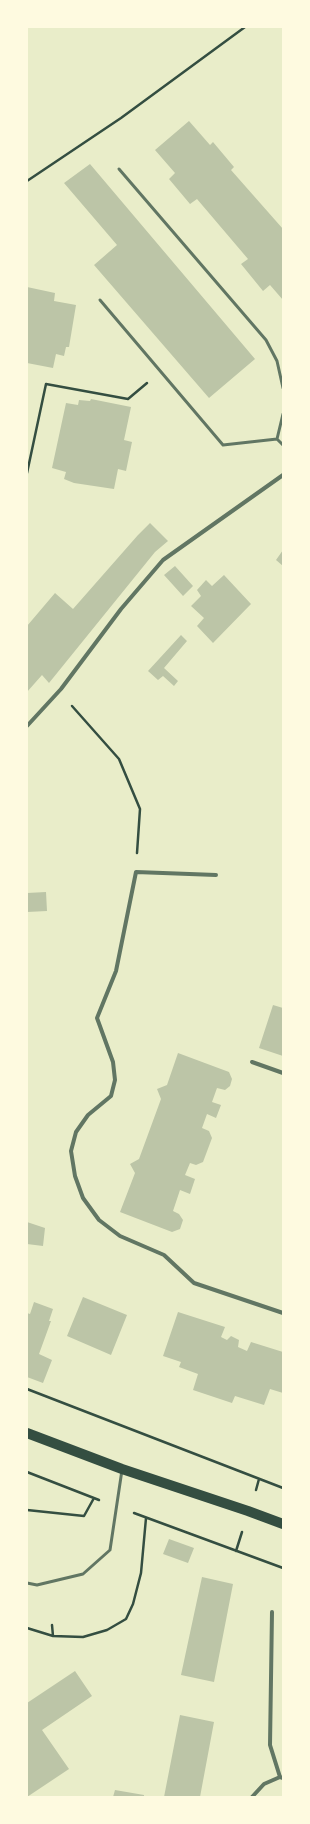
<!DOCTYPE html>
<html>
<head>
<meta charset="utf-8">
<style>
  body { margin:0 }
  #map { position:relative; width:310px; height:1824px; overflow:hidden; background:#e9edc9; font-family:"Exo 2",sans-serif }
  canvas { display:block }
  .frame { position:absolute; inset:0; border:28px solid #fefae0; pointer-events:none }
</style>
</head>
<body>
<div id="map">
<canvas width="310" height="1824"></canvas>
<div class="frame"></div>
</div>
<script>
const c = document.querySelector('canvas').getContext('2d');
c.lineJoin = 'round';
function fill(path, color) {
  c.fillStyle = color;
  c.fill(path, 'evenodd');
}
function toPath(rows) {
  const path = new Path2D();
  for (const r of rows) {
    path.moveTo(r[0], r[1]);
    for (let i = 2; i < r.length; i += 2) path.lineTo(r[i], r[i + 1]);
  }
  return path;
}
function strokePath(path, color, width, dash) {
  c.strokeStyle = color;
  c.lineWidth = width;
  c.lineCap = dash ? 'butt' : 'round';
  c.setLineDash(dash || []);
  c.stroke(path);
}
fill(toPath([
  [189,121,210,145,213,142,234,167,231,170,283,229,283,300,270,285,263,291,241,264,248,259,197,199,190,204,169,179,175,173,155,150],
  [90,164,255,359,209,398,94,265,117,245,64,183],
  [27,287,55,293,54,301,76,305,69,347,66,347,64,356,56,354,53,368,27,363],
  [91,399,131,407,124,440,132,442,126,471,118,469,114,489,74,483,64,479,66,472,52,468,66,403,78,405,79,400,90,401],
  [150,523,168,541,155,552,49,683,42,675,27,692,27,626,55,593,73,609,138,535],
  [283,550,283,566,276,560],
  [175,566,193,586,183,596,164,575],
  [224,575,251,604,213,643,197,626,204,618,191,606,201,596,197,590,206,580,212,586],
  [181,635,187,641,164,668,178,681,174,686,163,676,158,680,148,671],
  [46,892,47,911,27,912,27,893],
  [273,1005,283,1008,283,1056,259,1048],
  [178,1053,229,1072,232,1079,230,1086,225,1090,217,1088,212,1102,221,1105,216,1118,207,1114,202,1128,209,1131,212,1138,203,1162,196,1165,190,1163,185,1175,195,1179,190,1194,180,1190,173,1211,179,1214,183,1220,180,1229,172,1232,120,1212,135,1173,130,1164,139,1159,161,1099,157,1089,167,1085],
  [27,1222,45,1228,43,1246,27,1244],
  [83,1297,127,1315,111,1355,67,1336],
  [34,1302,53,1309,49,1321,51,1321,39,1354,52,1360,43,1383,27,1377,27,1313,30,1314],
  [178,1312,225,1327,221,1337,227,1340,231,1336,239,1340,238,1347,247,1351,251,1342,283,1352,283,1393,270,1389,264,1405,235,1396,232,1403,193,1390,198,1374,179,1367,181,1362,163,1356],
  [169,1539,194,1548,188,1563,163,1554],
  [202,1577,233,1584,214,1682,181,1675],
  [75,1671,92,1696,42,1730,69,1769,27,1797,27,1703],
  [180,1715,214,1722,200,1797,164,1797],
  [115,1790,144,1795,144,1797,113,1797]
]), '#bcc5a7');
strokePath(toPath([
  [27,181,121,118,245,27],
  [27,473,46,384,128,399,147,383],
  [72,706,119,759,140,809,137,853],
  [27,1389,283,1488],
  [27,1472,99,1500],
  [256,1490,259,1479],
  [27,1510,84,1516,94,1498],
  [134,1513,283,1568],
  [236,1551,242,1532],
  [52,1625,53,1636],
  [27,1628,53,1636,83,1637,107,1630,126,1619,133,1604,141,1573,146,1518]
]), '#344e41', 2.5);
strokePath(toPath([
  [119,169,266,340,277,361,283,388],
  [100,300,223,445,277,439,283,445],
  [277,439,283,414],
  [27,1583,37,1585,83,1574,110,1550,122,1470]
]), '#617663', 3);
strokePath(toPath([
  [27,726,61,689,121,609,163,560,283,475],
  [216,875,136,872,116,971,97,1018,113,1062,115,1080,111,1096,88,1115,76,1132,71,1151,75,1176,83,1198,99,1220,120,1236,164,1255,194,1283,283,1313],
  [252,1062,283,1073],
  [272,1612,270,1745,280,1777],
  [252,1797,264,1784,280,1777,283,1778]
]), '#617663', 4);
strokePath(toPath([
  [27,1433,122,1469,248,1511,283,1524]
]), '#344e41', 10);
</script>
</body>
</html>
